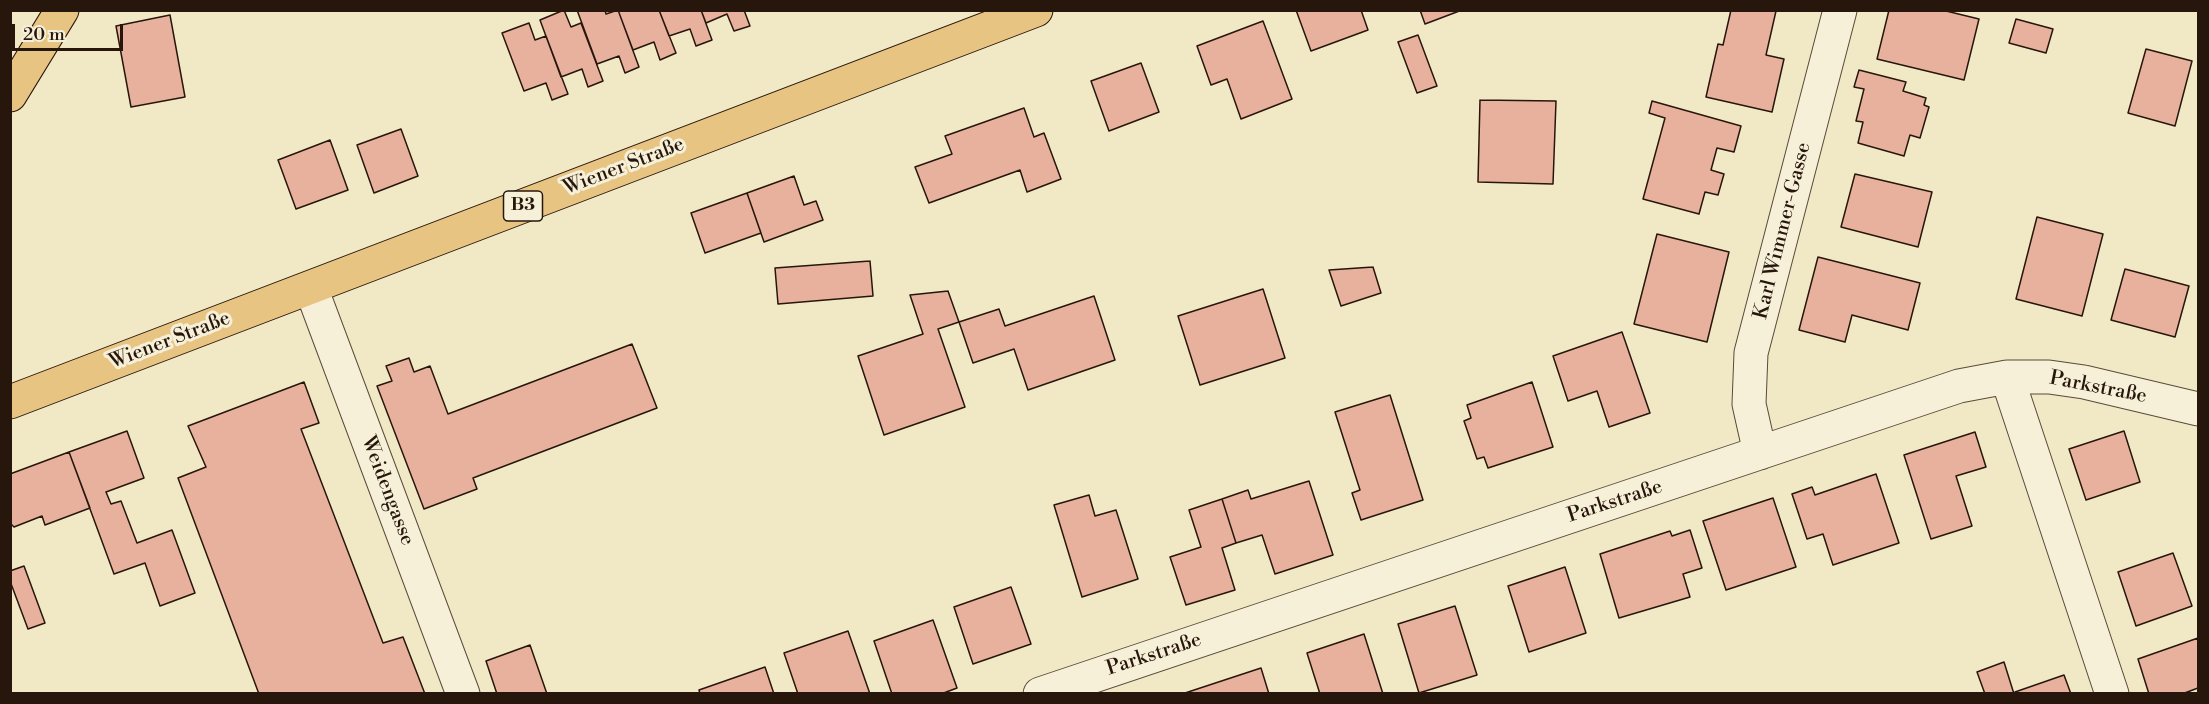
<!DOCTYPE html>
<html>
<head>
<meta charset="utf-8">
<style>
  body { margin:0 }
  #map { position:relative; width:2209px; height:704px; overflow:hidden; background:#f1e8c5; font-family:"Libre Bodoni",serif }
  canvas { display:block }
  .frame { position:absolute; inset:0; border:12px solid #27160b; pointer-events:none }
  .scale { position:absolute; left:12px; top:24px; width:111px; height:27px; box-sizing:border-box; border:3px solid #27160b; border-top:0; padding-left:8px; font-size:18px; line-height:21px; white-space:nowrap; color:#27160b; -webkit-text-stroke:4px #f6f0d9; paint-order:stroke }
</style>
</head>
<body>
<div id="map">
<canvas width="2209" height="704"></canvas>
<div class="frame"></div>
<div class="scale">20 m</div>
</div>
<script>
const c = document.querySelector('canvas').getContext('2d');
c.lineJoin = 'round';
function fill(path, color) {
  c.fillStyle = color;
  c.fill(path, 'evenodd');
}
function toPath(rows) {
  const path = new Path2D();
  for (const r of rows) {
    path.moveTo(r[0], r[1]);
    for (let i = 2; i < r.length; i += 2) path.lineTo(r[i], r[i + 1]);
  }
  return path;
}
function strokePath(path, color, width, dash) {
  c.strokeStyle = color;
  c.lineWidth = width;
  c.lineCap = dash ? 'butt' : 'round';
  c.setLineDash(dash || []);
  c.stroke(path);
}
function drawText(font, color, halo, rows, align = 'center') {
  c.font = font + ' "Libre Bodoni",serif';
  c.lineWidth = 6;
  c.setLineDash([]);
  c.textBaseline = 'middle';
  c.strokeStyle = halo;
  c.fillStyle = color;
  for (const [text, x, y, turn = 0] of rows) {
    c.save();
    c.translate(x, y);
    c.rotate((+turn || 0) * Math.PI / 180);
    c.textAlign = isNaN(turn) ? turn : align;
    if (halo) c.strokeText(text, 0, 0);
    c.fillText(text, 0, 0);
    c.restore();
  }
}
const building = toPath([
  [564,10,571,27,581,23,603,81,588,87,582,69,561,77,540,20,564,10],
  [577,10,605,10,606,14,618,10,639,67,625,73,619,56,597,64,577,10],
  [618,10,659,10,676,53,660,60,654,42,633,50,618,10],
  [659,10,701,10,712,40,696,46,690,29,669,36,659,10],
  [701,10,744,10,750,26,734,31,727,14,706,23,701,10],
  [1296,10,1361,10,1368,30,1311,51,1296,10],
  [1420,10,1462,10,1425,24,1420,10],
  [1731,10,1776,11,1766,55,1784,59,1772,112,1706,97,1718,44,1723,45,1731,10],
  [1889,10,1942,10,1979,19,1964,80,1877,59,1889,10],
  [170,15,185,97,131,107,116,26,170,15],
  [2016,19,2053,29,2046,53,2009,43,2016,19],
  [1263,21,1292,99,1241,119,1227,79,1211,85,1197,46,1263,21],
  [529,23,535,40,546,36,568,94,552,100,546,83,524,91,502,33,529,23],
  [1418,35,1437,86,1417,93,1398,42,1418,35],
  [2146,49,2192,61,2175,126,2128,113,2146,49],
  [1141,63,1159,112,1109,131,1091,81,1141,63],
  [1859,70,1906,82,1903,91,1926,98,1924,105,1929,107,1920,138,1910,135,1904,156,1858,143,1863,122,1856,121,1864,89,1854,87,1859,70],
  [1480,100,1556,101,1553,184,1478,182,1480,100],
  [1652,101,1741,126,1734,152,1717,148,1711,170,1724,174,1718,195,1705,192,1699,214,1643,199,1665,118,1649,113,1652,101],
  [1024,108,1034,137,1044,133,1061,179,1027,192,1020,170,929,203,915,167,952,154,945,136,1024,108],
  [401,129,418,176,374,193,357,145,401,129],
  [330,140,348,190,296,209,278,160,330,140],
  [1855,174,1932,192,1918,247,1841,227,1855,174],
  [794,176,804,205,816,201,823,220,764,242,747,193,794,176],
  [747,193,761,233,705,253,691,213,747,193],
  [2037,217,2103,234,2082,316,2016,299,2037,217],
  [1657,234,1729,252,1707,342,1634,324,1657,234],
  [1818,257,1920,283,1908,330,1852,315,1845,342,1799,330,1818,257],
  [870,261,873,296,778,304,775,268,870,261],
  [1373,267,1381,293,1341,306,1329,270,1373,267],
  [2125,269,2189,286,2175,337,2111,320,2125,269],
  [1263,289,1285,358,1200,385,1178,316,1263,289],
  [948,291,959,322,938,329,965,407,884,435,858,356,923,334,910,295,948,291],
  [1094,296,1115,360,1028,390,1014,349,973,363,959,322,999,309,1005,326,1094,296],
  [1622,332,1650,413,1609,427,1597,391,1568,401,1553,356,1622,332],
  [632,344,657,408,473,478,477,489,424,509,377,386,392,381,386,366,409,358,414,372,430,366,448,414,632,344],
  [304,382,319,423,301,429,383,643,403,637,425,694,259,694,178,478,206,467,188,426,304,382],
  [1532,382,1553,447,1488,468,1484,457,1477,459,1464,421,1471,418,1467,405,1532,382],
  [1390,395,1423,500,1361,520,1352,493,1360,490,1335,412,1390,395],
  [127,431,144,478,106,492,111,504,121,501,137,543,172,530,195,593,160,606,145,563,114,574,69,452,127,431],
  [2124,431,2140,482,2086,500,2069,449,2124,431],
  [1975,432,1986,467,1956,476,1972,526,1931,539,1904,455,1975,432],
  [69,452,90,508,45,525,42,516,14,527,10,523,10,474,69,452],
  [1876,474,1899,543,1833,565,1823,534,1807,539,1792,494,1812,487,1815,495,1876,474],
  [1309,481,1333,555,1275,574,1262,535,1236,543,1222,499,1248,490,1251,499,1309,481],
  [1089,495,1095,516,1116,510,1138,579,1082,597,1054,505,1089,495],
  [1773,498,1796,567,1726,590,1703,521,1773,498],
  [1222,499,1236,543,1222,548,1235,590,1186,605,1170,557,1201,547,1189,510,1222,499],
  [1690,530,1702,568,1683,574,1690,597,1619,618,1600,554,1670,531,1672,536,1690,530],
  [2173,553,2192,606,2136,626,2118,572,2173,553],
  [24,566,45,623,28,629,10,581,10,571,24,566],
  [1565,567,1586,633,1529,652,1508,586,1565,567],
  [1011,587,1031,644,973,664,954,607,1011,587],
  [1455,606,1477,675,1419,693,1398,624,1455,606],
  [933,620,957,688,941,694,892,694,874,641,933,620],
  [848,631,870,694,798,694,784,653,848,631],
  [1364,634,1383,694,1320,694,1307,653,1364,634],
  [2198,638,2198,688,2182,694,2149,694,2138,659,2198,638],
  [530,645,547,694,497,694,486,661,530,645],
  [2004,662,2014,694,1985,694,1977,672,2004,662],
  [765,667,774,694,700,694,699,690,765,667],
  [1261,668,1269,694,1182,694,1261,668],
  [2064,675,2071,694,2016,694,2015,692,2064,675]
]);
fill(building, '#e8b19e');
strokePath(building, '#27160b', 1.5);
const minor = toPath([
  [311,288,463,694],
  [2007,377,2112,694],
  [1760,453,1749,404,1751,353,1840,10],
  [1040,694,1959,386,2007,377,2049,377,2084,382,2198,409]
]);
const major = toPath([
  [10,95,62,10],
  [10,402,1036,10]
]);
strokePath(minor, '#5a4a3a', 35);
strokePath(major, '#27160b', 35);
strokePath(minor, '#f6f0d9', 33);
strokePath(major, '#e8c482', 33);
for (const [x, y, w] of [
  [523,206,39]
]) {
  const box = new Path2D();
  box.roundRect(x - w / 2, y - 15, w, 30, 4.5);
  c.fillStyle = '#f6f0d9';
  c.fill(box);
  strokePath(box, '#27160b', 1.5);
}
drawText('bold 18px', '#27160b', null, [
  ["B3",523,206]
]);
drawText('20px', '#27160b', '#f6f0d9', [
  ["Wiener Straße",624,167,-21],
  ["Karl Wimmer-Gasse",1783,231,-76],
  ["Wiener Straße",170,341,-21],
  ["Parkstraße",2098,388,11],
  ["Weidengasse",387,491,69],
  ["Parkstraße",1615,502,-18],
  ["Parkstraße",1154,655,-18]
]);
</script>
</body>
</html>
